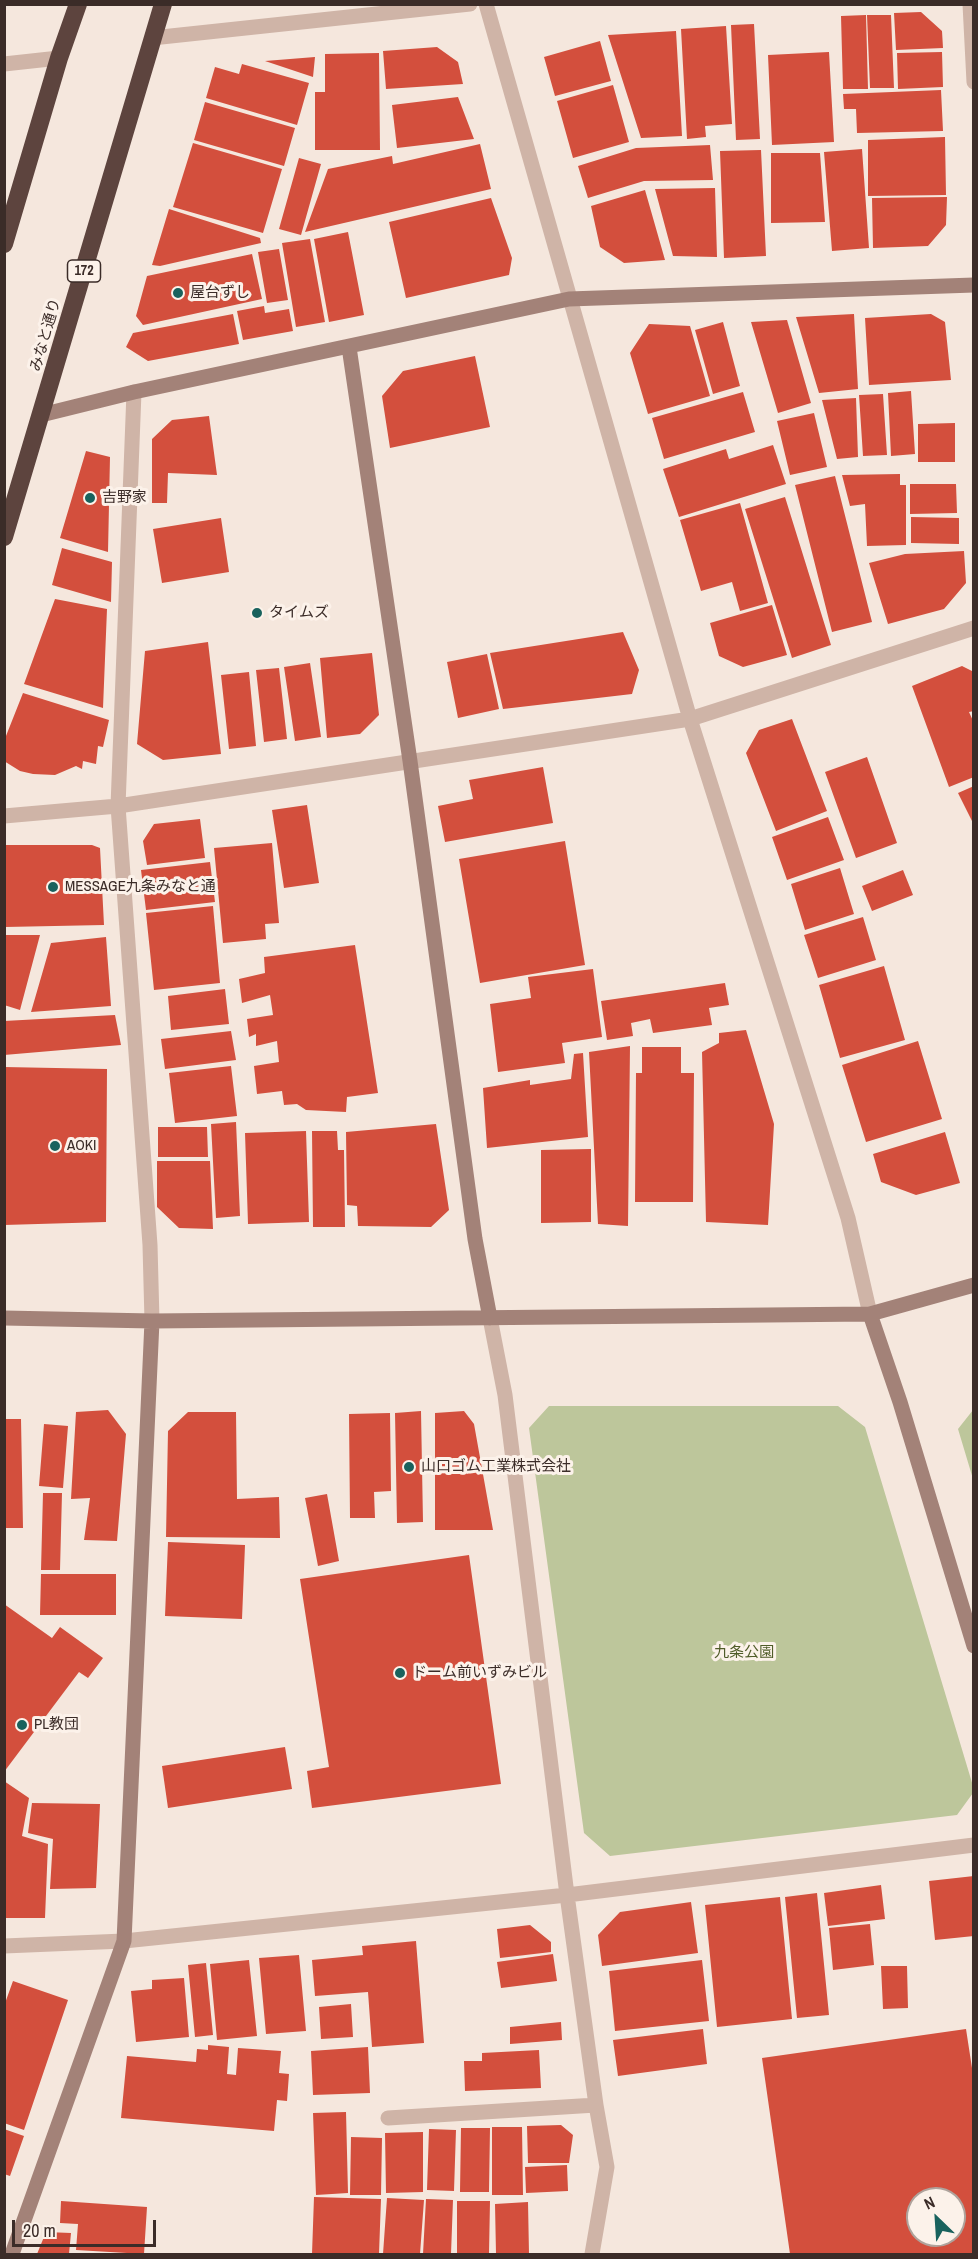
<!DOCTYPE html>
<html>
<head>
<meta charset="utf-8">
<style>
  body { margin:0 }
  #map { position:relative; width:978px; height:2259px; overflow:hidden; background:#f5e7dd; font-family:"Archivo Narrow",sans-serif }
  canvas { display:block }
  .frame { position:absolute; inset:0; border:6px solid #3b2c28; pointer-events:none }
  .north { position:absolute; left:906px; top:2187px; width:60px; height:60px; box-sizing:border-box; background:#fcf2ea; border:2px solid #afa39c; border-radius:50%; rotate:335deg; font-size:16px; font-weight:700; line-height:24px; text-align:center; color:#3b2c28 }
  .north::after { content:''; display:block; margin:auto; width:21px; height:27px; background:#19625d; clip-path:polygon(50% 0,100% 100%,50% 72%,0 100%) }
  .scale { position:absolute; left:12px; top:2220px; width:144px; height:27px; box-sizing:border-box; border:3px solid #3b2c28; border-top:0; padding-left:8px; font-size:18px; line-height:21px; white-space:nowrap; color:#3b2c28; -webkit-text-stroke:4px #fcf2ea; paint-order:stroke }
</style>
</head>
<body>
<div id="map">
<canvas width="978" height="2259"></canvas>
<div class="frame"></div>
<div class="north">N</div>
<div class="scale">20 m</div>
</div>
<script>
const c = document.querySelector('canvas').getContext('2d');
c.lineJoin = 'round';
function fill(path, color) {
  c.fillStyle = color;
  c.fill(path, 'evenodd');
}
function toPath(rows) {
  const path = new Path2D();
  for (const r of rows) {
    path.moveTo(r[0], r[1]);
    for (let i = 2; i < r.length; i += 2) path.lineTo(r[i], r[i + 1]);
  }
  return path;
}
function strokePath(path, color, width, dash) {
  c.strokeStyle = color;
  c.lineWidth = width;
  c.lineCap = dash ? 'butt' : 'round';
  c.setLineDash(dash || []);
  c.stroke(path);
}
function drawText(font, color, halo, rows, align = 'center') {
  c.font = font + ' "Archivo Narrow","Noto Sans JP",sans-serif';
  c.lineWidth = 6;
  c.setLineDash([]);
  c.textBaseline = 'middle';
  c.strokeStyle = halo;
  c.fillStyle = color;
  for (const [text, x, y, turn = 0] of rows) {
    c.save();
    c.translate(x, y);
    c.rotate((+turn || 0) * Math.PI / 180);
    c.textAlign = isNaN(turn) ? turn : align;
    if (halo) c.strokeText(text, 0, 0);
    c.fillText(text, 0, 0);
    c.restore();
  }
}
fill(toPath([
  [549,1406,838,1406,865,1427,973,1786,973,1793,957,1815,610,1856,584,1833,529,1428],
  [973,1410,973,1479,958,1429]
]), '#bdc69b');
fill(toPath([
  [921,12,942,31,943,48,896,50,894,13],
  [866,15,868,89,843,89,841,16],
  [867,15,891,15,894,88,870,88],
  [754,24,760,139,736,140,731,25],
  [726,26,732,124,705,126,706,137,687,139,681,29],
  [676,31,682,136,641,138,608,35],
  [600,41,611,81,555,96,544,57],
  [437,47,458,62,463,84,386,89,383,51],
  [829,52,834,142,772,145,768,55],
  [942,52,943,87,898,89,897,53],
  [379,53,380,150,315,150,315,92,325,92,325,54],
  [315,57,313,77,265,61],
  [242,64,309,83,297,125,206,98,215,67,239,74],
  [613,85,629,142,573,158,557,101],
  [941,90,943,131,857,133,856,109,844,109,843,94],
  [458,97,474,139,397,148,392,105],
  [205,102,295,128,284,166,194,140],
  [945,137,946,195,868,196,868,140],
  [193,143,282,169,263,233,173,207],
  [480,144,491,189,305,232,328,169,392,156,393,164],
  [710,145,713,180,644,181,588,198,578,166,636,148],
  [862,149,869,248,832,251,824,152],
  [761,150,766,256,724,258,720,151],
  [771,153,820,153,825,222,771,223],
  [299,158,321,164,301,235,279,229],
  [715,188,717,257,673,256,655,189],
  [645,190,665,260,624,263,600,247,591,206],
  [947,197,946,225,928,246,873,248,872,198],
  [491,198,512,258,509,275,406,298,389,222],
  [169,209,260,238,261,243,160,266,152,265],
  [348,232,364,315,329,322,314,239],
  [310,239,325,322,296,327,282,243],
  [279,249,288,300,267,303,258,252],
  [252,254,262,299,143,325,136,316,147,276],
  [264,306,265,313,289,309,293,331,243,340,237,311],
  [233,314,239,344,148,361,126,347,133,333],
  [854,314,858,389,819,393,796,317],
  [931,314,945,322,951,380,869,385,865,318],
  [787,320,811,403,778,413,751,322],
  [723,322,740,386,713,394,695,330],
  [649,324,690,326,710,396,648,414,630,353],
  [475,356,490,427,390,448,382,396,403,371],
  [911,391,915,454,891,456,888,393],
  [743,392,755,432,664,459,652,418],
  [883,394,887,455,863,456,859,395],
  [856,398,858,457,837,459,822,400],
  [814,413,827,467,790,475,777,421],
  [209,416,217,475,168,473,167,503,152,503,152,439,172,420],
  [955,423,955,462,918,462,918,424],
  [773,445,786,484,679,517,663,469,726,449,729,459],
  [86,451,110,457,108,552,60,538],
  [900,474,900,485,906,485,906,545,867,546,865,504,850,506,842,475],
  [835,476,872,622,832,632,795,485],
  [910,484,956,484,957,513,910,514],
  [785,497,831,645,792,658,745,509],
  [740,503,768,603,740,611,732,582,701,591,680,520],
  [911,517,959,518,959,544,911,543],
  [221,518,229,572,162,583,153,529],
  [62,548,112,562,111,602,52,585],
  [964,551,966,583,944,609,888,624,869,563,905,554],
  [55,599,107,609,103,708,24,684],
  [772,605,787,655,743,667,719,656,710,623],
  [623,632,639,670,632,694,503,709,490,653],
  [208,642,221,754,163,760,137,744,145,651],
  [372,653,379,715,360,734,327,738,320,658],
  [487,654,499,709,458,718,447,662],
  [310,663,321,737,295,741,284,667],
  [962,666,974,672,974,711,969,712,974,723,974,777,949,787,912,686],
  [279,668,287,739,264,742,256,670],
  [249,672,256,746,229,749,221,675],
  [23,693,109,720,103,747,98,746,96,764,83,761,82,769,76,766,55,775,33,774,20,771,4,761,4,741],
  [792,719,827,811,776,831,746,753,759,730],
  [867,757,897,843,856,858,825,772],
  [543,767,553,823,445,842,438,806,473,799,469,780],
  [974,786,974,825,958,793],
  [307,805,319,883,284,888,272,810],
  [828,817,844,860,787,880,772,837],
  [200,819,205,858,147,865,143,841,154,824],
  [565,841,585,965,480,983,459,859],
  [272,843,279,923,265,924,266,939,223,943,214,848],
  [5,845,92,845,100,848,104,925,5,927],
  [210,862,215,902,146,910,141,870],
  [840,868,854,914,805,930,791,884],
  [903,870,913,895,872,911,862,886],
  [213,906,220,983,154,990,146,913],
  [863,917,876,960,818,978,804,935],
  [4,935,40,935,20,1010,4,1005],
  [106,937,111,1006,31,1012,51,943],
  [355,945,378,1093,347,1097,346,1112,306,1110,297,1104,284,1105,282,1091,257,1094,254,1066,279,1062,277,1041,256,1046,256,1034,249,1037,247,1019,273,1015,270,995,242,1003,239,979,265,973,264,957],
  [884,966,905,1040,840,1058,819,985],
  [593,969,602,1037,562,1043,565,1063,498,1072,490,1004,531,998,528,977],
  [725,983,729,1005,709,1008,712,1025,653,1033,650,1019,631,1023,633,1036,607,1040,601,1001],
  [225,989,229,1024,171,1030,168,996],
  [115,1015,121,1045,4,1055,4,1021],
  [746,1030,774,1124,768,1225,706,1222,702,1052,719,1043,719,1033],
  [231,1031,236,1060,165,1069,161,1039],
  [918,1041,942,1119,866,1142,842,1065],
  [630,1046,628,1226,598,1224,589,1052],
  [642,1047,681,1047,681,1073,694,1073,693,1202,635,1202,636,1073,642,1073],
  [583,1053,588,1137,487,1148,483,1088,530,1080,530,1085,571,1079,574,1054],
  [231,1066,237,1116,175,1123,169,1073],
  [4,1067,107,1069,106,1222,4,1225],
  [236,1122,240,1216,216,1218,211,1124],
  [436,1124,449,1210,431,1227,358,1226,357,1206,347,1205,346,1132],
  [158,1127,207,1127,208,1157,158,1157],
  [306,1131,309,1222,248,1224,245,1133],
  [312,1131,337,1131,338,1150,344,1150,345,1227,313,1227],
  [945,1132,960,1183,916,1195,881,1182,873,1154],
  [591,1149,591,1222,541,1223,541,1150],
  [157,1161,210,1161,213,1229,179,1228,157,1207],
  [108,1410,126,1434,117,1541,84,1540,90,1498,71,1499,76,1412],
  [421,1411,423,1522,397,1523,395,1413],
  [464,1411,474,1424,493,1530,435,1530,435,1413],
  [188,1412,236,1412,237,1499,279,1497,280,1538,166,1537,168,1431],
  [390,1413,391,1491,374,1492,375,1518,350,1518,349,1414],
  [4,1419,21,1419,23,1528,4,1528],
  [44,1424,68,1426,63,1488,39,1486],
  [43,1493,62,1493,60,1570,41,1570],
  [327,1494,339,1561,318,1566,305,1498],
  [168,1542,245,1545,242,1619,165,1616],
  [469,1555,501,1784,312,1808,307,1771,329,1767,300,1579],
  [41,1574,116,1574,116,1615,40,1615],
  [4,1604,52,1638,60,1627,103,1658,88,1678,79,1672,4,1772],
  [285,1747,292,1789,168,1808,162,1766],
  [4,1781,29,1798,22,1836,48,1844,45,1918,4,1918],
  [32,1803,100,1804,96,1888,50,1889,53,1839,28,1833],
  [974,1876,974,1936,935,1940,929,1881],
  [881,1885,885,1919,828,1926,824,1893],
  [817,1893,829,2015,797,2018,785,1897],
  [780,1897,792,2019,717,2027,705,1905],
  [691,1902,698,1953,602,1966,598,1935,620,1912],
  [870,1924,874,1965,833,1970,829,1928],
  [530,1925,551,1942,551,1952,500,1958,497,1929],
  [416,1941,424,2043,372,2047,368,1992,315,1996,312,1960,363,1955,362,1946],
  [553,1954,557,1981,501,1988,497,1962],
  [299,1955,306,2031,266,2034,259,1958],
  [249,1960,257,2036,217,2040,210,1964],
  [702,1960,709,2021,615,2031,609,1971],
  [206,1963,213,2035,195,2037,188,1965],
  [881,1966,907,1966,908,2008,883,2009],
  [184,1978,189,2037,136,2042,131,1991,152,1989,152,1980],
  [13,1981,68,2000,24,2130,4,2123,4,2006],
  [351,2004,353,2037,321,2039,319,2007],
  [561,2022,562,2040,510,2044,510,2027],
  [703,2029,707,2064,618,2076,613,2040],
  [966,2029,974,2081,974,2254,790,2254,762,2058],
  [918,2199,954,2199,954,2235,918,2235],
  [208,2045,229,2047,227,2074,236,2075,238,2048,281,2051,279,2073,289,2074,287,2101,277,2100,274,2131,121,2118,127,2056,196,2062,197,2049,208,2050],
  [368,2047,370,2093,313,2095,311,2051],
  [539,2050,541,2088,465,2091,464,2061,482,2061,482,2053],
  [346,2112,348,2193,316,2195,313,2113],
  [561,2125,573,2135,569,2163,528,2163,527,2126],
  [492,2127,522,2127,523,2195,492,2195],
  [461,2128,490,2128,489,2192,460,2192],
  [4,2129,24,2136,10,2176,4,2174],
  [429,2129,456,2130,454,2191,427,2190],
  [423,2132,423,2192,386,2193,385,2133],
  [351,2137,382,2138,381,2195,350,2195],
  [567,2165,568,2191,526,2193,525,2167],
  [314,2197,381,2199,379,2254,312,2254],
  [387,2198,424,2200,420,2254,383,2254],
  [426,2199,453,2200,451,2254,423,2254],
  [61,2201,147,2207,144,2254,76,2250,78,2224,60,2223],
  [457,2201,490,2201,489,2254,457,2254],
  [528,2202,529,2254,496,2254,495,2204],
  [46,2232,71,2233,69,2254,37,2254]
]), '#d34f3d');
strokePath(toPath([
  [486,4,690,719,848,1218,870,1314],
  [970,4,974,82],
  [152,38,470,4],
  [4,64,59,58],
  [134,392,118,806,150,1245,152,1321],
  [4,816,118,806,690,719,974,628],
  [490,1318,505,1395,567,1895,596,2105,607,2167,592,2254],
  [4,1946,124,1941,567,1895,974,1845],
  [388,2118,596,2105]
]), '#cfb4a7', 15);
strokePath(toPath([
  [349,347,410,761,475,1239,490,1318],
  [41,415,134,392,569,299,974,285],
  [870,1314,900,1402,974,1646],
  [4,1318,152,1321,870,1314,974,1285],
  [12,2254,124,1941,152,1321]
]), '#a38278', 15);
strokePath(toPath([
  [4,244,59,58,78,4],
  [4,537,163,4]
]), '#5d443e', 18);
for (const [x, y, r, color] of [
  [178,293,6,"#19625d"],
  [90,498,6,"#19625d"],
  [257,613,6,"#19625d"],
  [53,887,6,"#19625d"],
  [55,1146,6,"#19625d"],
  [409,1467,6,"#19625d"],
  [400,1673,6,"#19625d"],
  [22,1725,6,"#19625d"]
]) {
  const dot = new Path2D();
  dot.arc(x, y, r, 0, 2 * Math.PI);
  c.fillStyle = color;
  c.fill(dot);
  strokePath(dot, '#fcf2ea', 2);
}
for (const [x, y, w] of [
  [84,271,33]
]) {
  const box = new Path2D();
  box.roundRect(x - w / 2, y - 11, w, 22, 4.5);
  c.fillStyle = '#fcf2ea';
  c.fill(box);
  strokePath(box, '#3b2c28', 1.5);
}
drawText('bold 14px', '#3b2c28', null, [
  ["172",84,271]
]);
drawText('15px', '#3b2c28', '#fcf2ea', [
  ["屋台ずし",190,293],
  ["吉野家",102,498],
  ["タイムズ",269,613],
  ["MESSAGE九条みなと通",65,887],
  ["AOKI",67,1146],
  ["山口ゴム工業株式会社",421,1467],
  ["ドーム前いずみビル",412,1673],
  ["PL教団",34,1725]
], 'left');
drawText('15px', '#3b2c28', '#fcf2ea', [
  ["みなと通り",46,335,-74]
]);
drawText('15px', '#505c29', '#fcf2ea', [
  ["九条公園",744,1653]
]);
</script>
</body>
</html>
